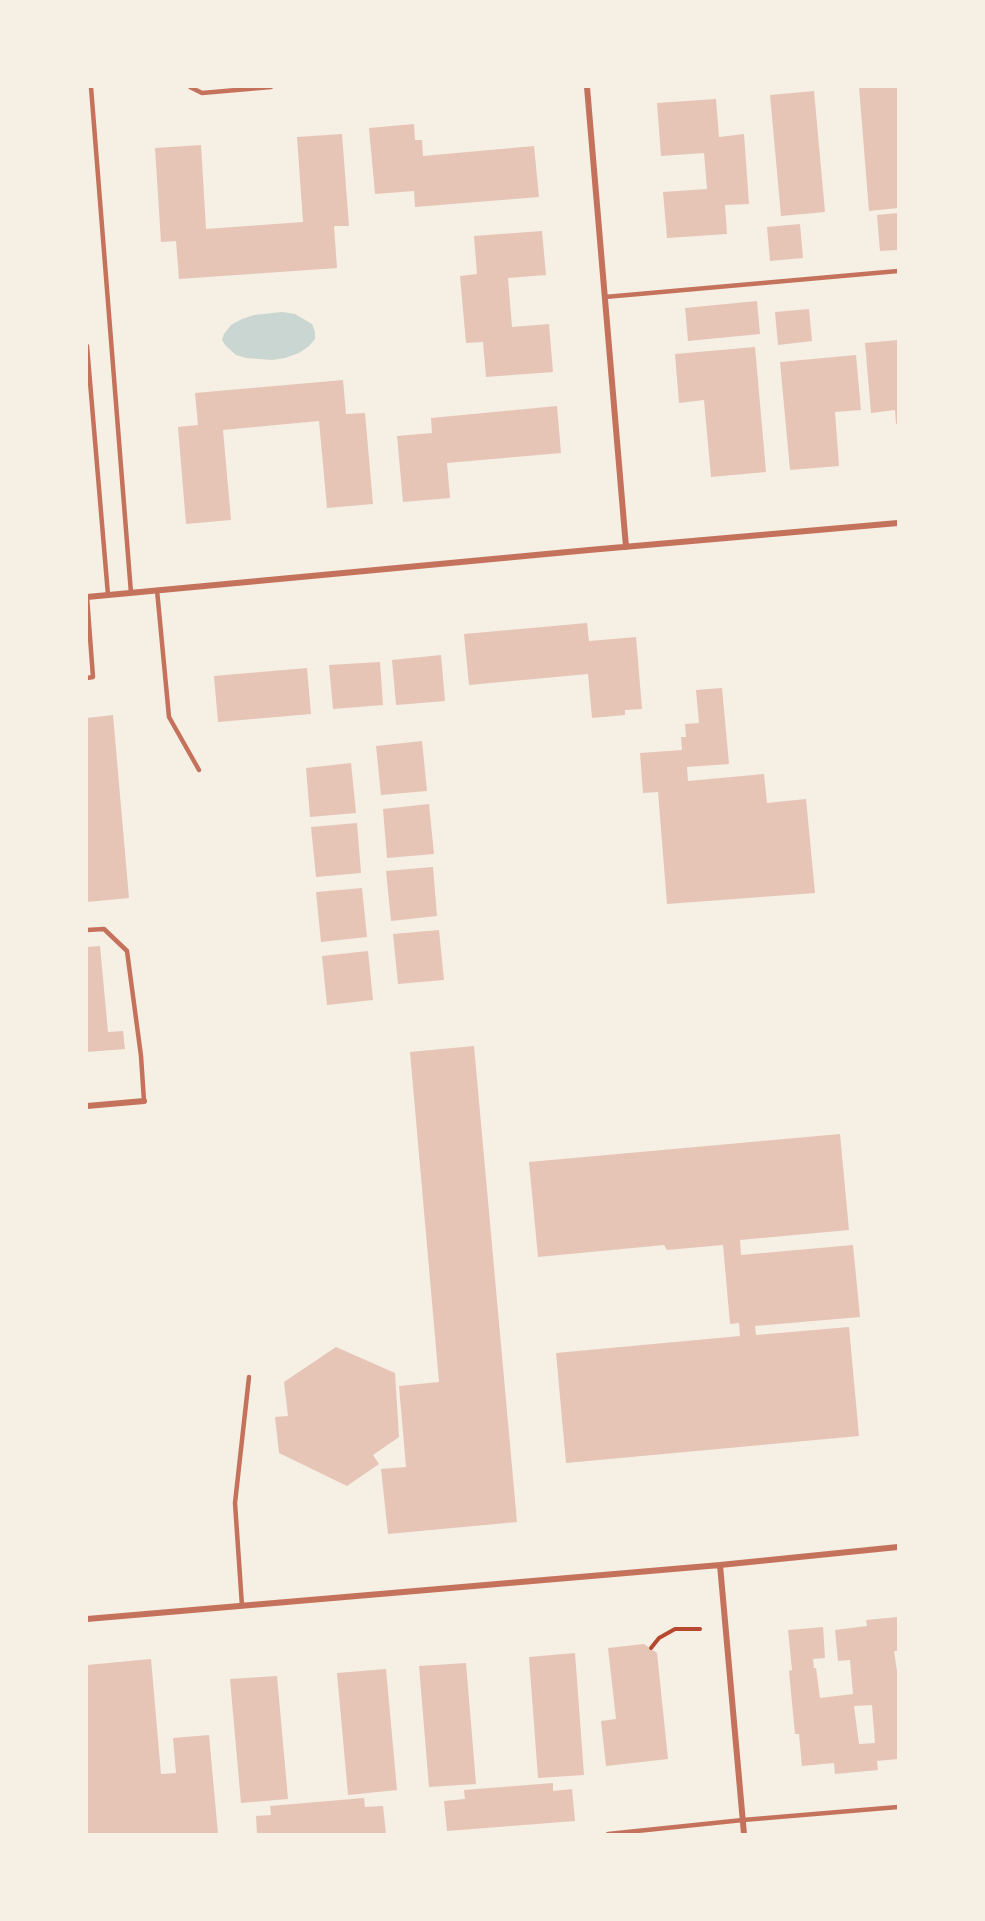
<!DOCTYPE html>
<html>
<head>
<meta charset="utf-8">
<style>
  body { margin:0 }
  #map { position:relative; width:985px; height:1921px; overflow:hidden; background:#f6efe4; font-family:"Nunito Sans",sans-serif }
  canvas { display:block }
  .frame { position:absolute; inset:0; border:88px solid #f6efe4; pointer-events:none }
</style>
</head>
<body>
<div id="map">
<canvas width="985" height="1921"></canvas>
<div class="frame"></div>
</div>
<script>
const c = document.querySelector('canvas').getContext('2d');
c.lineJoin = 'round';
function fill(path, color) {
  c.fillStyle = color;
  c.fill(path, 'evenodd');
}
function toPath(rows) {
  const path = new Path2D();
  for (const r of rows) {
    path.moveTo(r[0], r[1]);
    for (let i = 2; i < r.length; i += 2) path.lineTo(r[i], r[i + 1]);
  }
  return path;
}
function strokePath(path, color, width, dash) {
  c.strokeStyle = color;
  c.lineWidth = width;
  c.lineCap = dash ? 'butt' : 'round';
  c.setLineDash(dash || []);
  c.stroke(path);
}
fill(toPath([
  [282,312,295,314,312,324,315,332,315,339,309,346,299,353,285,358,272,360,246,358,236,355,226,346,222,340,224,334,231,325,242,319,254,315]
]), '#c9d6d2');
fill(toPath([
  [859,87,898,87,898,208,869,211],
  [814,91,825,212,781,216,770,95],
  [716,99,719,137,744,134,749,204,725,205,727,234,667,238,663,192,707,189,704,153,661,156,657,103],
  [414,124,415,140,422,140,423,156,534,146,539,197,415,207,414,191,375,194,369,128],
  [342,134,349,226,334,226,337,268,179,279,176,241,161,242,155,148,201,145,206,229,303,222,297,137],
  [898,213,898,250,880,251,877,215],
  [800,224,803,258,770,261,767,227],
  [542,231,546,275,508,278,512,327,549,324,553,372,486,377,483,342,466,343,460,276,477,274,474,236],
  [757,301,760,334,688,341,685,308],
  [809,309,812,341,778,345,775,312],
  [898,340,898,424,896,424,895,410,871,413,865,343],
  [755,347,766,472,711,477,704,400,679,403,675,354],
  [856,355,861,410,835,412,839,466,790,470,780,362],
  [343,380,346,414,365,413,373,504,327,508,319,421,223,430,231,520,186,524,178,427,198,425,195,393],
  [557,406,561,453,447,463,450,498,403,502,397,436,432,433,431,418],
  [587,623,589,641,636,637,642,709,625,710,625,715,592,718,588,674,469,685,464,634],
  [441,655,445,701,396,705,392,660],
  [380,662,383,705,333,709,329,665],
  [307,668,311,714,218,722,214,676],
  [722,688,729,764,687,767,688,781,764,774,767,803,806,799,815,893,667,904,658,792,643,793,640,753,682,750,681,737,686,737,685,724,699,723,696,690],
  [113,715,129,898,87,902,87,718],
  [422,741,427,791,381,795,376,746],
  [351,763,356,813,310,817,306,768],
  [429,804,434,854,387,858,383,809],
  [357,823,361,873,316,877,311,827],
  [433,867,437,916,391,921,386,871],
  [362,888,367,937,321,942,316,892],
  [439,930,444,980,398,984,393,934],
  [100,946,108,1032,123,1031,125,1049,87,1052,87,947],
  [368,951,373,1000,327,1005,322,956],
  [474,1046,517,1522,388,1534,381,1469,406,1467,399,1386,439,1382,410,1052],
  [840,1134,849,1230,740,1240,741,1255,853,1245,860,1317,755,1326,756,1335,849,1327,859,1436,566,1463,556,1353,740,1336,739,1323,730,1324,723,1245,667,1250,664,1245,538,1257,529,1162],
  [336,1347,395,1373,399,1437,373,1455,379,1464,347,1486,279,1453,275,1417,288,1416,284,1382],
  [898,1617,898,1651,894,1651,898,1678,898,1759,877,1761,878,1770,835,1774,834,1763,802,1766,799,1734,795,1734,789,1671,792,1670,788,1630,823,1627,825,1658,813,1659,814,1668,816,1668,820,1698,853,1694,850,1660,838,1661,835,1630,867,1626,866,1620],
  [872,1705,875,1743,859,1744,854,1706],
  [644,1644,657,1653,668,1759,606,1766,601,1721,616,1719,608,1648],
  [575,1653,584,1775,538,1778,529,1657],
  [151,1659,161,1774,176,1773,173,1738,209,1735,218,1834,87,1834,87,1665],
  [466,1663,476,1784,429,1787,419,1666],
  [386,1669,397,1790,348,1795,337,1673],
  [277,1676,288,1799,241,1803,230,1679],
  [553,1783,553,1791,572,1789,575,1821,447,1831,444,1801,465,1799,464,1790],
  [364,1798,365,1807,383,1806,386,1834,257,1834,256,1816,271,1815,270,1806]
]), '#e6c5b7');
strokePath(toPath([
  [651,1648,659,1638,675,1629,700,1629]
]), '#b5482f', 4);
strokePath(toPath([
  [91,87,131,593],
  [190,87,202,93,271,87],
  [605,297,898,271],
  [87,346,108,595],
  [157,590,169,717,199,770],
  [87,678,93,677,87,597],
  [87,930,104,929,127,951,141,1056,144,1101],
  [242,1606,235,1503,249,1377],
  [608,1834,743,1820,898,1807]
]), '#c5725c', 4.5);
strokePath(toPath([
  [587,87,626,547],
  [87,597,589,550,898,523],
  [87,1106,144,1101],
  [720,1565,744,1834],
  [87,1619,720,1565,898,1547]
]), '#c5725c', 6);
</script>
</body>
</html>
